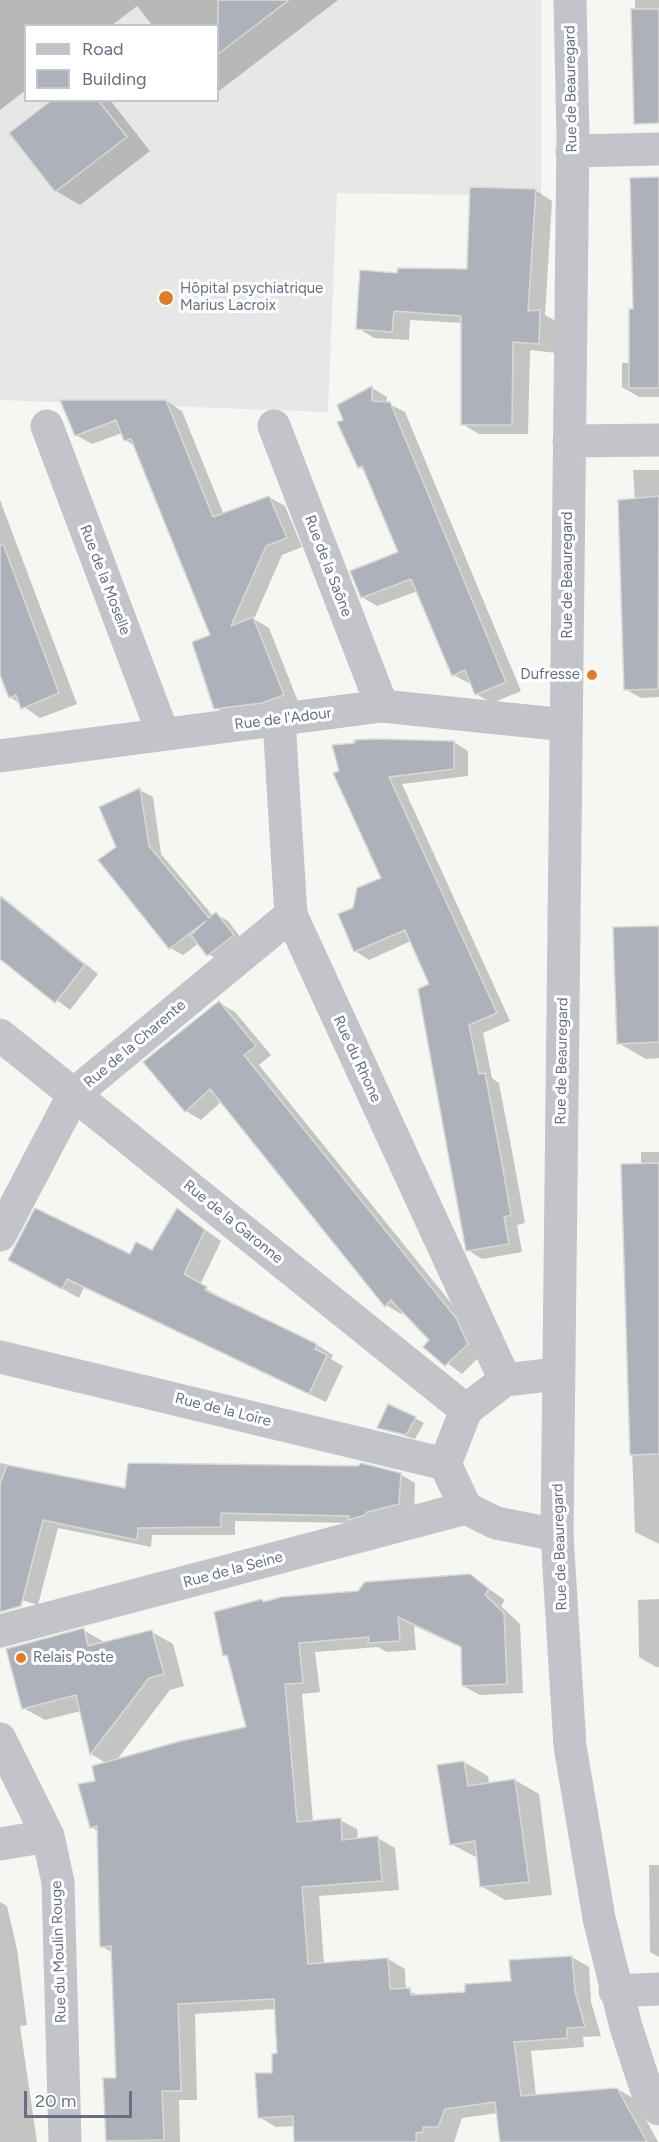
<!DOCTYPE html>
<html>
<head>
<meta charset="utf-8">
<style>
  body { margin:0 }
  #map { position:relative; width:659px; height:2142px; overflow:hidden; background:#f6f7f3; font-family:Figtree,sans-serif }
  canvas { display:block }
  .legend { position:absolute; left:24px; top:24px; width:195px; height:78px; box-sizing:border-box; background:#fff; border:2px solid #c2c6ce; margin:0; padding:8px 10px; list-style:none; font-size:18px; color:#667084 }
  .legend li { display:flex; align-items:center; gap:12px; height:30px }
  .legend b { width:30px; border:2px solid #c2c6ce }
  .scale { position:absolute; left:24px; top:2091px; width:108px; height:27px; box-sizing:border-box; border:3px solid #667084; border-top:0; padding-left:8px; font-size:18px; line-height:21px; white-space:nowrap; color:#667084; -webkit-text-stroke:4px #fff; paint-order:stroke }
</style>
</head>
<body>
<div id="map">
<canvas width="659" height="2142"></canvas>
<ul class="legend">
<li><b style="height:8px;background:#c2c4c9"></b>Road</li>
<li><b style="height:16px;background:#adb1b9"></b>Building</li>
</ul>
<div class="scale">20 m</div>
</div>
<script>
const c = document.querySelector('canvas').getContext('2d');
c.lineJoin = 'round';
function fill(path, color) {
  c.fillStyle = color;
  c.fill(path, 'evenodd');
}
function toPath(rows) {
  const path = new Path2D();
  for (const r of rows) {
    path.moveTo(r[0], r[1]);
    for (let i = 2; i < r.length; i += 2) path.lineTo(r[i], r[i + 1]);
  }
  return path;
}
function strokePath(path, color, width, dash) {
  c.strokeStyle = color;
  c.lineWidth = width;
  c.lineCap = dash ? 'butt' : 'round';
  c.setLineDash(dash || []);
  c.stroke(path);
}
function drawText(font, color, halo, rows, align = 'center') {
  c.font = font + ' Figtree,sans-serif';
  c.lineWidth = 6;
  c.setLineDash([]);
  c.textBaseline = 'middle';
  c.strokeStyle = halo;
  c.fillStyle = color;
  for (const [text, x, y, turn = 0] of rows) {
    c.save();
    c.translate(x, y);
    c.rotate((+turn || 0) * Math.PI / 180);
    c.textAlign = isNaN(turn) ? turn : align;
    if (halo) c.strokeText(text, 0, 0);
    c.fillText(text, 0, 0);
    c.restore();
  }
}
fill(toPath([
  [0,0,541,0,541,196,337,193,328,412,0,400],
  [26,26,218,26,218,100,26,100]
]), '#e7e7e7');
fill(toPath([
  [0,0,338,0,219,91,218,26,153,26,137,6,111,26,26,26,26,90,0,110],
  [635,0,659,0,659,115,635,11],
  [55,100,110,100,150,151,80,205,56,191],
  [659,179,659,397,639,397,622,387,622,363,631,363,635,310],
  [536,191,552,201,545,315,556,321,556,353,530,350,528,434,479,434,462,424,463,323,410,320,409,340,374,338,358,328,399,274,468,271],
  [372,388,387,397,387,403,405,412,521,691,492,703,476,694,472,682,469,683,453,675,418,591,377,606,362,597,400,553,365,471,359,467,339,405],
  [166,401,182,411,224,515,269,497,285,506,302,547,282,555,254,619,269,628,299,704,231,717,216,708,211,635,135,446,125,440,122,433,92,444,76,435],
  [633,470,659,470,659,697,641,698,625,689,635,500],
  [0,500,77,704,40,718,10,697,0,671],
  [454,742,468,751,468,776,402,784,510,1021,483,1033,492,1078,499,1083,515,1167,525,1223,517,1225,522,1252,482,1259,468,1250,431,985,411,941,369,960,355,951,355,909,383,878,335,774],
  [140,790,153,797,161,854,213,916,216,914,228,921,245,943,221,962,208,954,199,943,183,955,170,948,118,847],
  [0,895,98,974,70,1010,0,957],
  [659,927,659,1058,646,1059,618,1043],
  [220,1003,235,1012,271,1055,259,1065,472,1329,483,1353,462,1374,425,1347,432,1340,404,1312,401,1314,386,1305,222,1101,201,1120,186,1111],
  [641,1152,659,1152,659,1544,635,1532,622,1165,641,1165],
  [177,1210,221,1241,200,1285,222,1298,221,1300,317,1345,333,1355,331,1359,343,1366,326,1402,84,1287,79,1298,26,1268,153,1252],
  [415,1418,424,1423,415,1439,379,1428],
  [0,1463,127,1490,400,1474,415,1483,414,1512,357,1523,235,1521,235,1535,152,1535,151,1547,58,1528,38,1605,0,1593],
  [470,1576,505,1600,501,1606,520,1624,523,1693,480,1695,463,1686,463,1648,414,1626,416,1650,387,1652,378,1647,315,1652,320,1692,302,1694,313,1822,340,1820,357,1829,358,1840,378,1838,395,1848,399,1890,319,1896,324,1964,388,1959,405,1969,406,1990,421,1996,467,1993,512,1982,572,1957,589,1967,591,2002,601,2036,583,2037,584,2047,531,2051,536,2096,617,2089,635,2099,658,2142,501,2142,497,2113,462,2118,454,2142,295,2142,295,2126,276,2127,259,2117,279,2054,276,2009,195,2014,197,2100,179,2100,180,2142,107,2142,104,2079,118,2079,113,1953,101,1946,98,1831,91,1827,97,1782,106,1763,91,1754,81,1711,45,1720,23,1708,83,1630,106,1643,152,1632,173,1644,184,1686,170,1690,116,1761,248,1728,229,1658,224,1655,261,1600,266,1603,358,1593],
  [659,1599,659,1667,656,1667,639,1657,638,1600],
  [464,1762,488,1776,489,1784,515,1780,539,1794,552,1895,505,1900,481,1886,478,1858,451,1844],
  [649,1865,659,1865,659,1957,650,1952],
  [0,1902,7,1906,17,1949,27,2025,20,2026,37,2142,0,2142]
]), '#0003');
const building = toPath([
  [218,0,289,0,218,54,218,0],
  [631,9,659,9,659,123,634,124,631,9],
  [52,100,98,100,127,137,55,192,9,133,52,100],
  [659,177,659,388,629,388,629,309,633,309,630,178,659,177],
  [470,187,536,189,528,311,540,310,539,344,513,342,512,425,461,425,461,316,394,311,392,332,356,329,360,270,397,273,398,268,467,269,470,187],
  [372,386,372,401,390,402,506,682,475,695,465,670,452,676,411,579,361,598,350,571,398,552,362,466,358,468,337,422,343,420,337,405,372,386],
  [60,400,166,400,213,517,269,496,287,538,266,546,231,626,253,617,284,695,262,703,214,709,192,642,210,635,131,439,124,441,116,420,75,436,60,400],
  [659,496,658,689,624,690,618,500,659,496],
  [3,544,59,693,21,709,16,695,9,698,0,675,0,545,3,544],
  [376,739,454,741,454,769,389,777,497,1013,469,1025,479,1074,485,1073,501,1158,511,1215,504,1217,509,1244,466,1251,418,989,429,984,405,930,354,952,338,914,353,908,357,888,381,878,333,773,339,771,332,745,355,743,354,740,376,739],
  [140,788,149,846,209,918,216,912,234,935,207,956,191,935,206,921,169,949,98,860,116,847,99,807,140,788],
  [0,896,85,965,55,1003,0,959,0,896],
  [659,926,659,1042,617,1044,613,927,659,926],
  [219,1001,256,1046,244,1055,456,1318,468,1344,445,1366,423,1347,429,1340,391,1300,385,1307,210,1089,185,1112,143,1062,219,1001],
  [659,1163,659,1454,630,1455,621,1164,659,1163],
  [35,1208,130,1254,136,1242,152,1250,177,1208,205,1230,184,1274,207,1287,205,1290,317,1344,315,1349,327,1355,309,1394,67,1279,62,1289,8,1260,35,1208],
  [388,1404,416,1417,406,1435,377,1428,388,1404],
  [128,1463,358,1466,361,1463,401,1473,399,1504,367,1512,365,1515,348,1520,349,1516,221,1513,221,1527,138,1528,137,1540,43,1520,21,1606,0,1612,0,1484,7,1465,125,1488,128,1463],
  [470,1574,489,1589,485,1595,504,1613,507,1684,462,1686,461,1647,398,1617,400,1641,368,1643,369,1637,299,1643,303,1683,285,1684,297,1822,341,1818,342,1840,378,1836,382,1881,302,1887,308,1964,388,1958,390,1989,410,1988,411,1995,465,1992,465,1984,511,1981,509,1960,572,1956,575,1991,585,2027,567,2028,567,2038,514,2042,521,2096,617,2088,647,2142,500,2142,495,2102,445,2109,438,2127,423,2127,423,2132,416,2133,416,2142,294,2142,293,2116,258,2118,255,2073,272,2073,272,2054,277,2053,274,1999,178,2004,181,2091,162,2091,164,2140,106,2141,103,2078,116,2078,111,1946,100,1947,97,1826,90,1828,78,1784,95,1781,92,1766,181,1741,246,1727,227,1655,223,1656,214,1612,262,1599,263,1602,281,1597,358,1591,365,1582,470,1574],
  [84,1628,88,1646,152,1630,164,1674,149,1678,90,1755,76,1695,22,1709,6,1649,84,1628],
  [464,1761,468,1786,515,1779,529,1882,480,1887,475,1841,450,1845,437,1765,464,1761]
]);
fill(building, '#adb1b9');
strokePath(building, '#d8d8d6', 1.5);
strokePath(toPath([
  [570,0,573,137,557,1535,570,1746,599,1918,626,2027,646,2088,659,2109],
  [572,151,659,149],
  [47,426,163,734],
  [274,426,382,706],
  [569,441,659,440],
  [279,720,291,915,505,1380],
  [0,756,382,706,566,725],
  [0,1035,466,1410],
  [0,1235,74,1094,291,915],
  [0,1357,445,1464],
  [557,1535,496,1523,466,1508,445,1464,466,1410,505,1380,557,1374],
  [0,1631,466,1508],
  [0,1739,48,1836,58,1882,65,2142],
  [0,1844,48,1836],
  [615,1991,659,1989]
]), '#c2c4c9', 33);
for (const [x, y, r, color] of [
  [166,298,8,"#e07c2a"],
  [592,675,6,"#e07c2a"],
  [21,1658,6,"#e07c2a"]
]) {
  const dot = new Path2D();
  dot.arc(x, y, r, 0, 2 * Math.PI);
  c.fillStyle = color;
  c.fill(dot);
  strokePath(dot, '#fff', 2);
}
drawText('15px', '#667084', '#fff', [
  ["Rue de Beauregard",571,89,-91],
  ["Rue de la Saône",328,566,69],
  ["Rue de Beauregard",568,575,-90],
  ["Rue de la Moselle",105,580,69],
  ["Rue de l'Adour",283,719,-7],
  ["Rue de la Charente",135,1044,-40],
  ["Rue du Rhone",357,1059,65],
  ["Rue de Beauregard",562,1061,-89],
  ["Rue de la Garonne",233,1222,39],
  ["Rue de la Loire",223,1410,14],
  ["Rue de Beauregard",560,1547,-92],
  ["Rue de la Seine",233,1570,-15],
  ["Rue du Moulin Rouge",59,1952,-92]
]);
drawText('15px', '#667084', '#fff', [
  ["Hôpital psychiatrique",180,289],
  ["Marius Lacroix",180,306],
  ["Dufresse",580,675,"right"],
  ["Relais Poste",33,1658]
], 'left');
</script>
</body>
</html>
